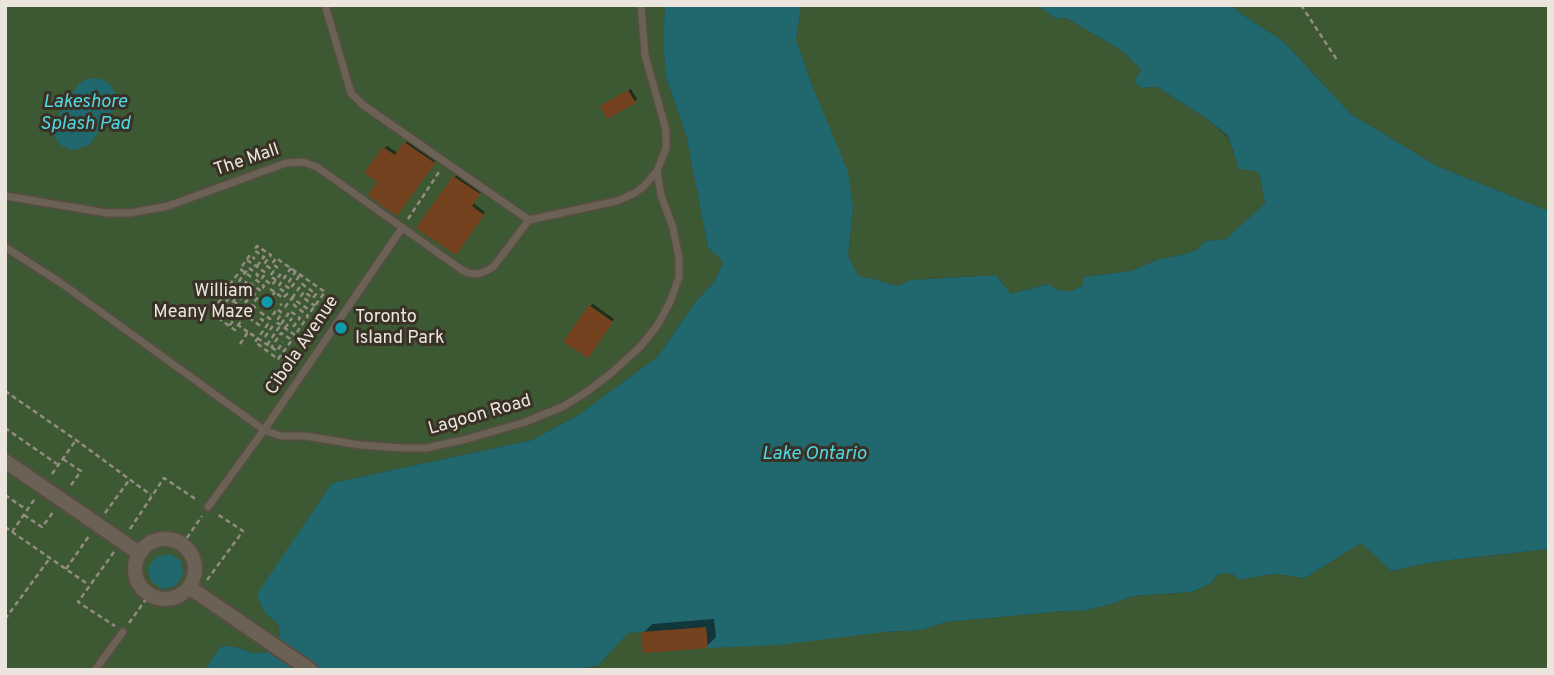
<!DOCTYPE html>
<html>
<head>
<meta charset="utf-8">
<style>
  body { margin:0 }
  #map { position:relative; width:1554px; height:675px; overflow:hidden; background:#393125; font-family:Overpass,sans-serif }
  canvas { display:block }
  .frame { position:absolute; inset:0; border:7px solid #ebe5de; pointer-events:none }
</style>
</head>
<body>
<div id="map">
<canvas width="1554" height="675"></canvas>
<div class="frame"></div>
</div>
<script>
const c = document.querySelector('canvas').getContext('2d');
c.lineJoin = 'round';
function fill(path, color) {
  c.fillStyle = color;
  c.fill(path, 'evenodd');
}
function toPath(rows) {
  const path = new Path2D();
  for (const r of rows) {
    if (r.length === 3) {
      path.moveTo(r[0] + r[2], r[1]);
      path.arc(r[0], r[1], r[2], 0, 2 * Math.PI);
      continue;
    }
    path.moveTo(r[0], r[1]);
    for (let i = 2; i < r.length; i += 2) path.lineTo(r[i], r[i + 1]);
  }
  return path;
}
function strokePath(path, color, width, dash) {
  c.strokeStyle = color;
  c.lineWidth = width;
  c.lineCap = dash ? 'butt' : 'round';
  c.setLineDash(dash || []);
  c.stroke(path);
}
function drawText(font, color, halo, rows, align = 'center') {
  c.font = font + ' Overpass,sans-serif';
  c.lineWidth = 6;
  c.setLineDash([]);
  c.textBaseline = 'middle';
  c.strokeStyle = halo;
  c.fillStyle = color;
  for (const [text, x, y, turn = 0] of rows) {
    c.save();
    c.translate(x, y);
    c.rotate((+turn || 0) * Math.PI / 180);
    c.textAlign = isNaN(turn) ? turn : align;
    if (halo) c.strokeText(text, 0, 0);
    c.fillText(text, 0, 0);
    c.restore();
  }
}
fill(toPath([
  [5,5,665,5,663,43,666,78,686,135,708,248,723,261,715,281,697,300,657,357,578,415,532,440,332,483,264,612,278,624,280,634,264,653,253,653,237,647,219,648,205,670,5,670],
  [801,5,1040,5,1041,8,1056,19,1066,18,1124,52,1141,70,1134,82,1142,88,1157,87,1207,119,1228,137,1239,169,1259,171,1265,203,1226,239,1205,241,1198,249,1185,254,1159,259,1131,271,1083,277,1083,285,1073,291,1060,291,1047,284,1011,294,996,275,911,280,896,286,878,280,857,276,848,256,853,207,814,90,796,40],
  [1232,5,1549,5,1549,211,1437,166,1351,114,1283,41,1237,11],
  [1361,543,1391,571,1433,562,1549,549,1549,670,567,670,598,666,628,633,706,627,885,632,922,630,946,622,1065,611,1082,611,1108,605,1134,596,1192,592,1211,583,1217,575,1226,573,1234,575,1239,580,1273,574,1305,578]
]), '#3d5933');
fill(toPath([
  [665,5,801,5,796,40,814,90,848,172,853,207,848,256,858,276,878,280,896,286,911,280,996,275,1011,294,1048,284,1060,291,1073,291,1083,285,1083,277,1131,271,1159,259,1185,254,1198,249,1205,241,1226,239,1265,203,1259,172,1239,169,1228,136,1207,119,1157,87,1142,88,1134,82,1141,70,1124,52,1066,18,1056,19,1041,8,1040,5,1232,5,1237,11,1283,41,1351,114,1437,166,1549,211,1549,549,1433,562,1391,571,1361,543,1305,578,1273,574,1239,580,1234,575,1226,573,1217,575,1211,583,1192,592,1134,596,1108,605,1082,611,1065,611,946,622,922,630,885,632,778,645,708,648,705,627,628,633,598,666,567,670,205,670,219,648,224,646,237,647,253,653,264,653,280,634,278,624,264,612,257,594,332,483,532,440,578,415,657,357,697,300,715,281,723,261,708,248,686,135,666,78,663,43],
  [93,78,100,79,107,82,113,88,116,95,117,102,114,110,90,144,76,150,69,149,62,146,57,141,54,134,53,127,55,120,79,84,85,80],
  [170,554,181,561,183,575,175,586,162,589,151,581,148,568,156,557]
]), '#21686e');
fill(toPath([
  [631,89,637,99,635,101,605,104],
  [408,140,436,160,400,211,379,182,384,148,387,146,398,153],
  [457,174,481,191,473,203,485,212,458,251,419,228],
  [593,304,614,319,590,354,590,306],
  [714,619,716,637,707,646,643,633,652,624]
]), '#0007');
fill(toPath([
  [628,90,636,103,607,119,600,106],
  [404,142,435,163,397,216,368,195,377,182,364,173,383,147,395,155],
  [453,176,480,194,472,206,484,215,456,255,416,228],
  [589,305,613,322,588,358,563,342],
  [706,627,708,648,643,653,641,632]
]), '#75421f');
const lane = toPath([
  [325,5,351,93,363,105,529,220],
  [5,196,107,213,130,213,168,206,286,163,303,162,317,167,462,270,468,273,478,274,488,270,494,266,529,220,617,201,635,193,645,185,657,171],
  [5,247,61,283,264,430,281,436,305,436,360,445,402,448,426,448,467,439,525,422,562,407,585,393,609,375,640,347,657,326,670,302,679,277,679,258,673,228,661,195,657,171,666,148,666,130,645,55,641,5],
  [208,507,264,430,402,228],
  [95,670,123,632]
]);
const street = toPath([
  [5,461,139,553],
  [165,569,30],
  [189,587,310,670]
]);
strokePath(lane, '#564d43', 10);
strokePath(street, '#564d43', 18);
strokePath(toPath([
  [1301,5,1337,60],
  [408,219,439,172],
  [247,260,266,273,262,278,272,285,283,271],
  [257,266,264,257,254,250,257,246,271,255,264,264,274,271],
  [296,271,286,286,290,289,300,275],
  [251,277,240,269,250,255,255,259],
  [276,280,270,276,277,267,272,264,276,258,325,292,311,311,292,298,285,307,280,304],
  [231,284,240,290,247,281,261,291,264,286,255,279,258,275,249,268,241,278],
  [270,289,283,298,287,294,278,287,291,268],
  [237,296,227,288,237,275,241,278,239,282],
  [240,298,247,289,258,297,244,316],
  [292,298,302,284,316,294,313,298,304,292,301,296,315,306],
  [233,301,248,311],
  [268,302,275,292],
  [252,305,256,308,249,318,259,325,263,320,257,317],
  [219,312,233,321,229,326],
  [260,312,270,319,277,309,282,313,276,322,295,335,308,316,294,305,297,301],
  [231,313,234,309,239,312,236,316,242,320,238,325],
  [285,328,292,318],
  [248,332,238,325,235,330,211,313,224,295,229,298,222,307,227,310,237,296,246,302,250,297],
  [265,337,272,327,268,324,255,342,278,359,292,340,281,333,271,348],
  [240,344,248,332,277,351,283,342],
  [267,345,290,311,300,318,293,327],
  [5,391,76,440,151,495],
  [5,428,57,464],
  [63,459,81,471,69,488],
  [52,474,76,440],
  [5,495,27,510],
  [105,513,130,479],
  [24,515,42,527,54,511],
  [5,527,89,585],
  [130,529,164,478,197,500],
  [12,532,34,500],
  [182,545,202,516],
  [114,552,78,602,115,626],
  [66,569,89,536],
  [207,580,243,531,217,514],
  [5,619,50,558],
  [129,623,149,595]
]), '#938c83', 2.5, [5, 3.5]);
strokePath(lane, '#6b6154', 7);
strokePath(street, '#6b6154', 14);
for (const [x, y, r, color] of [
  [267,302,7,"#0f9aa8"],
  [341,328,7,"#0f9aa8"]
]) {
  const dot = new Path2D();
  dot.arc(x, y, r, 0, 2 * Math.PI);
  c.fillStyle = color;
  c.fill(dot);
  strokePath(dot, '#393125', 2.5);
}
drawText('18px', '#ebe5de', '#393125', [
  ["The Mall",247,161,-19],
  ["Cibola Avenue",303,346,-56],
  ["Lagoon Road",480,416,-16]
]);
drawText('18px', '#ebe5de', '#393125', [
  ["William",253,292],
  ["Meany Maze",253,313],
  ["Toronto",355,318,"left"],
  ["Island Park",355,339,"left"]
], 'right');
drawText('italic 19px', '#51d8e5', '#393125', [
  ["Lakeshore",85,103],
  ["Splash Pad",85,125],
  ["Lake Ontario",814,455]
]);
</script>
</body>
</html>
